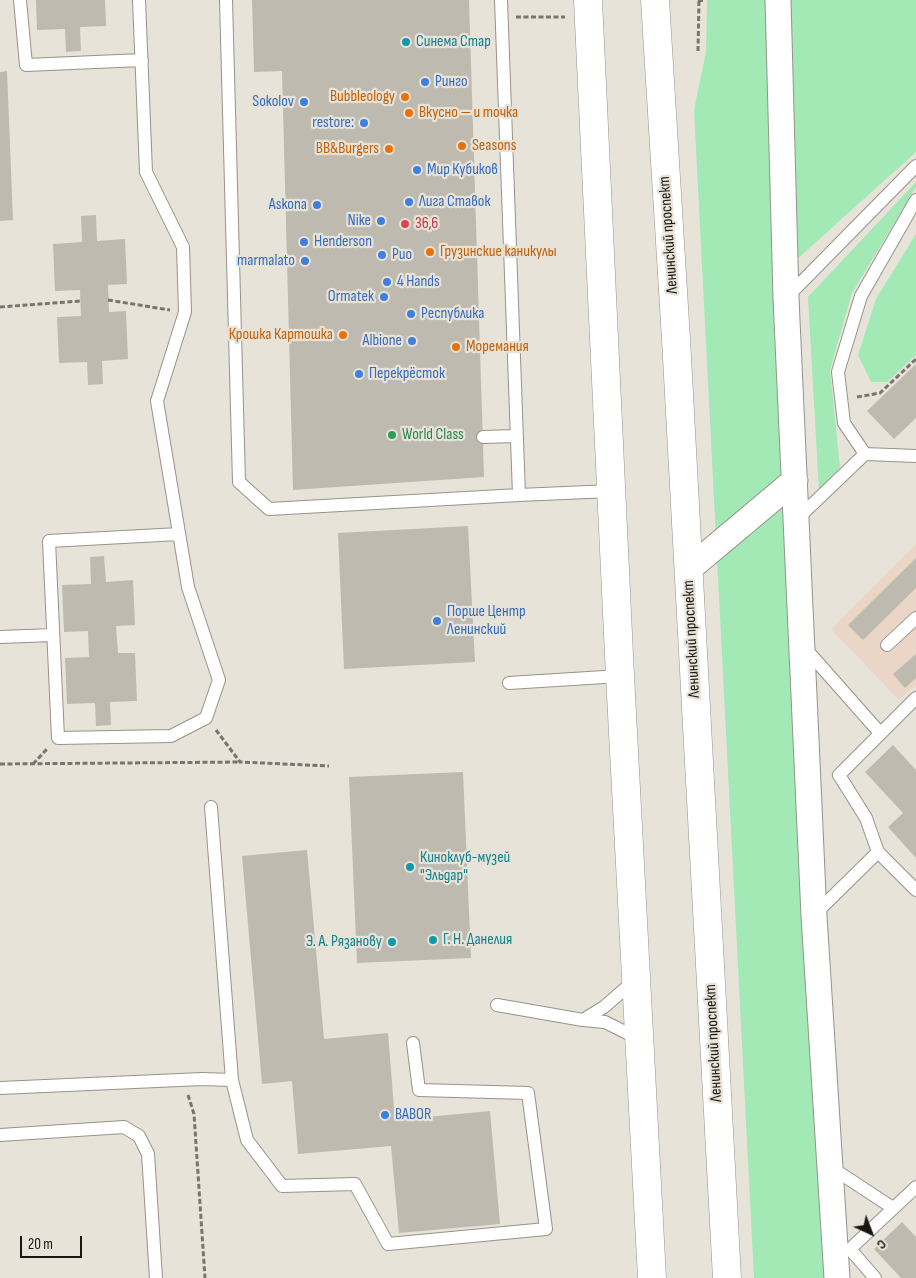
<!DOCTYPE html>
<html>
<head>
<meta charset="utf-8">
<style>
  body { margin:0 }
  #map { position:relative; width:916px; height:1278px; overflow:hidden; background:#e8e3d9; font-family:"Sofia Sans Condensed",sans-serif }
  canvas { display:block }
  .north { position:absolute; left:846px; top:1208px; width:50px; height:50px; -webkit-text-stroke:4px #e8e3d9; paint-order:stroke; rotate:137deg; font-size:14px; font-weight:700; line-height:20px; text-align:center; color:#181713 }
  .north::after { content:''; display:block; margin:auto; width:18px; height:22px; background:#181713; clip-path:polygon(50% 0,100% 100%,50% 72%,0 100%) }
  .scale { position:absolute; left:20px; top:1236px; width:62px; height:22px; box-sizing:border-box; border:2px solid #181713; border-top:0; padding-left:6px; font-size:15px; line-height:18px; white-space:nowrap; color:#181713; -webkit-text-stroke:4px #e8e3d9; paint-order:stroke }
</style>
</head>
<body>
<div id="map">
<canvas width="916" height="1278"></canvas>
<div class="north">С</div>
<div class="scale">20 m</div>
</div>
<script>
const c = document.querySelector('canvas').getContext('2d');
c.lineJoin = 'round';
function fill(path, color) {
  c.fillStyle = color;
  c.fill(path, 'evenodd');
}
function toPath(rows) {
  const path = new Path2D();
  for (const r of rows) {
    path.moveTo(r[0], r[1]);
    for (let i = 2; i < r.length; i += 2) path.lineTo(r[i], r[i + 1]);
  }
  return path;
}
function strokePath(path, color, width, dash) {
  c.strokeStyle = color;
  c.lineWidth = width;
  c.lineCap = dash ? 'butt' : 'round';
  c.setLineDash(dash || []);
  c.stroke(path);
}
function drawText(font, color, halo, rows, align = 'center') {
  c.font = font + ' "Sofia Sans Condensed",sans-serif';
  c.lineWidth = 4.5;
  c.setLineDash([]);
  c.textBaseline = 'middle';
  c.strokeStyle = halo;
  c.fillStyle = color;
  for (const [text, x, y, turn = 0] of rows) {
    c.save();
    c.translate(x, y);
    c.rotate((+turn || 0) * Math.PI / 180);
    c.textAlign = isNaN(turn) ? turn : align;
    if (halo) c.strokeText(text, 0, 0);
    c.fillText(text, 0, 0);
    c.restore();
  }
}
fill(toPath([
  [916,544,916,685,899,700,831,629]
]), '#ead5c7');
fill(toPath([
  [707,0,916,0,916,152,795,261,826,1278,754,1278,694,110,706,52],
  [916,182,916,187,852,293,830,370,840,468,819,491,808,297],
  [916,234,916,355,887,382,871,382,858,355,876,299]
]), '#a2e9b6');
fill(toPath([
  [36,0,105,0,106,26,80,27,81,51,66,52,65,29,37,30],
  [252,0,469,0,484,477,293,490,282,71,254,72],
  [7,71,13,220,0,221,0,72],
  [96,215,97,241,125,239,127,284,108,285,109,312,126,311,128,359,102,361,103,384,88,385,87,362,59,363,57,317,81,316,80,290,55,291,53,244,82,242,81,216],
  [916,364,916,418,894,439,867,411],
  [468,526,475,662,344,669,338,533],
  [104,556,106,582,133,580,135,625,116,626,118,653,135,653,137,701,110,702,111,725,96,726,95,703,67,704,65,658,89,657,88,631,64,632,62,585,91,584,90,557],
  [916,558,916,588,863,640,848,625],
  [916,654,916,678,905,688,893,674],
  [893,745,916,770,916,858,888,827,903,813,865,772],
  [463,772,471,958,357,963,349,777],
  [307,850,324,1039,388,1033,395,1120,490,1111,500,1224,399,1233,391,1146,298,1154,292,1081,262,1084,242,856],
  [902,1222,916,1237,916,1278,901,1278,874,1249]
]), '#bfbab0');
const service = toPath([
  [20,0,26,65,142,60],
  [139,0,146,172,183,247,185,312,157,401,188,587,219,680,206,718,171,736,58,738,49,541,179,534],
  [226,0,239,482,269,509,519,495],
  [501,0,519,495,611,491],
  [916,200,861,296,838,372,844,423,865,454,916,456],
  [786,298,916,166],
  [483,437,517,436],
  [796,520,865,454],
  [0,637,53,635],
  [887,645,916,618],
  [804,647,880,733],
  [509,683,620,676],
  [916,698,839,775,866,818,878,852,916,890],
  [814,915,878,852],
  [497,1005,583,1020,604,1007,634,981],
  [583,1020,605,1022,639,1039],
  [232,1080,247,1140,282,1186,355,1184,388,1244,546,1229,528,1093,419,1090,413,1043],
  [0,1088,202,1079,232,1080,211,807],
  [0,1135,124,1127,139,1136,148,1154,156,1278],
  [832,1168,893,1208],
  [875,1278,850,1249,916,1187]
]);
const minor = toPath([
  [778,0,786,298,814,916,837,1278],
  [689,569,795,480]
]);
const primary = toPath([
  [588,0,620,676,652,1278],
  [655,0,676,339,727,1278]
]);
strokePath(service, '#97928a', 14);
strokePath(minor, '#97928a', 27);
strokePath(primary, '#97928a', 29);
strokePath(toPath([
  [698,1,704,0],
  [516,17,565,17],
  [698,51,699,0],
  [108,300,170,310],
  [0,307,80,301],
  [857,397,880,393,916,359],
  [216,730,240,762,329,766],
  [0,764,240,762],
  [33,764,47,749],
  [188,1095,194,1114,205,1278]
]), '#78756e', 3, [5, 2.5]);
strokePath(service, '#fff', 12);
strokePath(minor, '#fff', 25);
strokePath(primary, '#fff', 28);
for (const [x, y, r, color] of [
  [406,42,5,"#0f9aa8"],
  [425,82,5,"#3f7fe0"],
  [405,97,5,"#e8710a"],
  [304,102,5,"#3f7fe0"],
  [409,113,5,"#e8710a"],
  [364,123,5,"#3f7fe0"],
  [462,146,5,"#e8710a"],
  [389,149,5,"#e8710a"],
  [417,170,5,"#3f7fe0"],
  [409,202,5,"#3f7fe0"],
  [317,205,5,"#3f7fe0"],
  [381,221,5,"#3f7fe0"],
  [405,224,5,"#e0444e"],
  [304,242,5,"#3f7fe0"],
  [430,252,5,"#e8710a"],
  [382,255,5,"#3f7fe0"],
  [305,261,5,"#3f7fe0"],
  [387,282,5,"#3f7fe0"],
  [384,297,5,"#3f7fe0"],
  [411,314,5,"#3f7fe0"],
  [343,335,5,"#e8710a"],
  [412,341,5,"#3f7fe0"],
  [456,347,5,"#e8710a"],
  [359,374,5,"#3f7fe0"],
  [392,435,5,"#2e9e5b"],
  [437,621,5,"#3f7fe0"],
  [410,867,5,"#0f9aa8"],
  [433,940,5,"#0f9aa8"],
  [392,942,5,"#0f9aa8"],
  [385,1115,5,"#3f7fe0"]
]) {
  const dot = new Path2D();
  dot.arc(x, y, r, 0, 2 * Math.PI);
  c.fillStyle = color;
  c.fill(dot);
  strokePath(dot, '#e8e3d9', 2);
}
drawText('16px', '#0d838f', '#e8e3d9', [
  ["Синема Стар",416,42],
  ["Киноклуб-музей",420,858],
  ["\"Эльдар\"",420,876],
  ["Г. Н. Данелия",443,940],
  ["Э. А. Рязанову",382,942,"right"]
], 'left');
drawText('16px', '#366cbe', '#e8e3d9', [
  ["Ринго",435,82],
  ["Sokolov",294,102,"right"],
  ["restore:",354,123,"right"],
  ["Мир Кубиков",427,170],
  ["Лига Ставок",419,202],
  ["Askona",307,205,"right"],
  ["Nike",371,221,"right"],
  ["Henderson",314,242],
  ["Рио",392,255],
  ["marmalato",295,261,"right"],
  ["4 Hands",397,282],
  ["Ormatek",374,297,"right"],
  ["Республика",421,314],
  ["Albione",402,341,"right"],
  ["Перекрёсток",369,374],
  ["Порше Центр",447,612],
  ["Ленинский",447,630],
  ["BABOR",395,1115]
], 'left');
drawText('16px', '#c56008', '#e8e3d9', [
  ["Bubbleology",395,97,"right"],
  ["Вкусно — и точка",419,113],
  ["Seasons",472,146],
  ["BB&Burgers",379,149,"right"],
  ["Грузинские каникулы",440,252],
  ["Крошка Картошка",333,335,"right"],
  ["Моремания",466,347]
], 'left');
drawText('16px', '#be3a42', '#e8e3d9', [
  ["36,6",415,224]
], 'left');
drawText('16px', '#181713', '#e8e3d9', [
  ["Ленинский проспект",669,235,-94],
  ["Ленинский проспект",692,639,-93],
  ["Ленинский проспект",714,1043,-93]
]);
drawText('16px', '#27864d', '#e8e3d9', [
  ["World Class",402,435]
], 'left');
</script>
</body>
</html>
